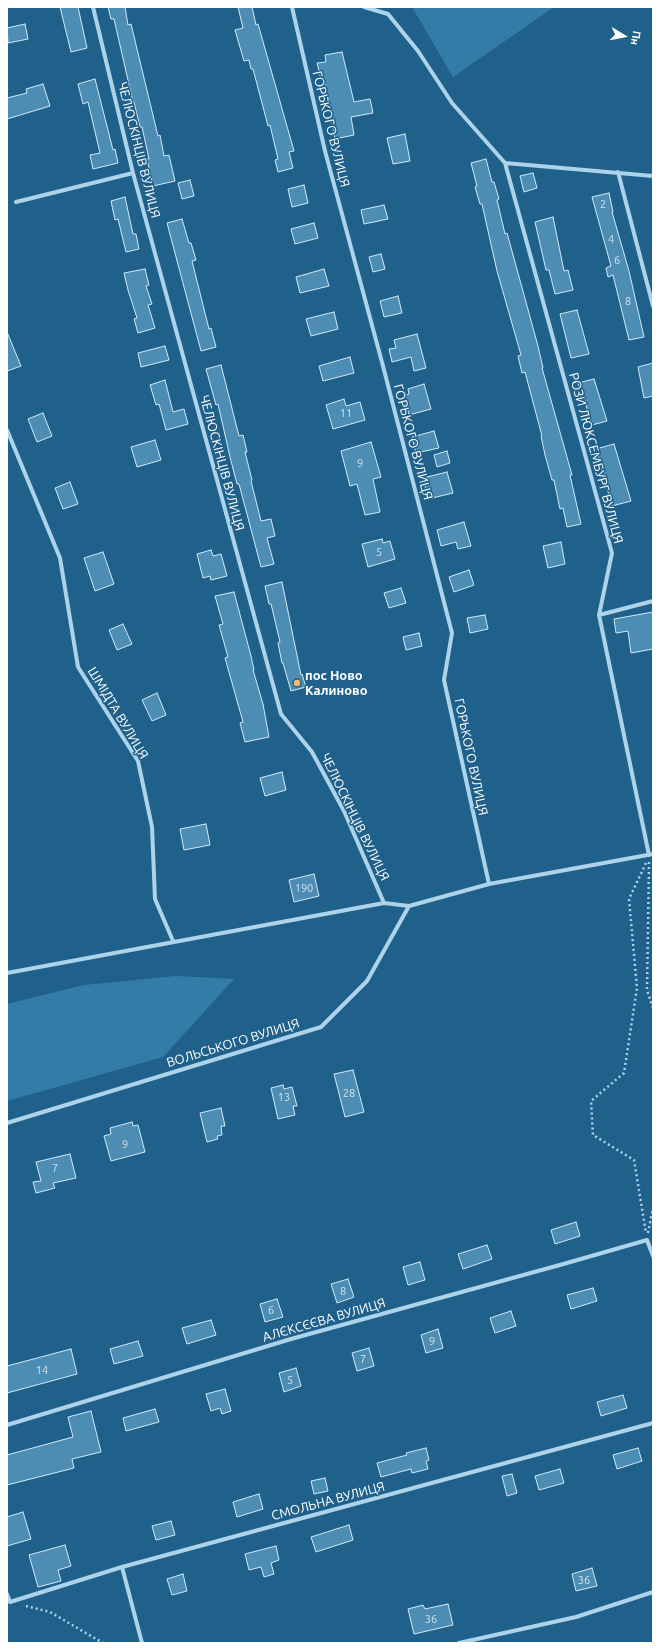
<!DOCTYPE html>
<html>
<head>
<meta charset="utf-8">
<style>
  body { margin:0 }
  #map { position:relative; width:660px; height:1650px; overflow:hidden; background:#20618b; font-family:Ubuntu,sans-serif }
  canvas { display:block }
  .frame { position:absolute; inset:0; border:8px solid #fff; pointer-events:none }
  .north { position:absolute; left:604px; top:16px; width:40px; height:40px; -webkit-text-stroke:3px #20618b; paint-order:stroke; rotate:100deg; font-size:11px; font-weight:700; line-height:16px; text-align:center; color:#fff }
  .north::after { content:''; display:block; margin:auto; width:14px; height:18px; background:#fff; clip-path:polygon(50% 0,100% 100%,50% 72%,0 100%) }
</style>
</head>
<body>
<div id="map">
<canvas width="660" height="1650"></canvas>
<div class="frame"></div>
<div class="north">Пн</div>
</div>
<script>
const c = document.querySelector('canvas').getContext('2d');
c.lineJoin = 'round';
function fill(path, color) {
  c.fillStyle = color;
  c.fill(path, 'evenodd');
}
function toPath(rows) {
  const path = new Path2D();
  for (const r of rows) {
    path.moveTo(r[0], r[1]);
    for (let i = 2; i < r.length; i += 2) path.lineTo(r[i], r[i + 1]);
  }
  return path;
}
function strokePath(path, color, width, dash) {
  c.strokeStyle = color;
  c.lineWidth = width;
  c.lineCap = dash ? 'butt' : 'round';
  c.setLineDash(dash || []);
  c.stroke(path);
}
function drawText(font, color, halo, rows, align = 'center') {
  c.font = font + ' Ubuntu,sans-serif';
  c.lineWidth = 3;
  c.setLineDash([]);
  c.textBaseline = 'middle';
  c.strokeStyle = halo;
  c.fillStyle = color;
  for (const [text, x, y, turn = 0] of rows) {
    c.save();
    c.translate(x, y);
    c.rotate((+turn || 0) * Math.PI / 180);
    c.textAlign = isNaN(turn) ? turn : align;
    if (halo) c.strokeText(text, 0, 0);
    c.fillText(text, 0, 0);
    c.restore();
  }
}
fill(toPath([
  [412,7,554,7,453,77],
  [176,976,234,979,163,1057,7,1101,7,1004,84,985]
]), '#347ca8');
const building = toPath([
  [60,7,78,7,87,48,71,52,60,7],
  [108,7,125,7,128,25,131,24,158,136,160,135,164,156,169,155,175,181,153,186,147,159,149,159,142,127,140,127,134,102,133,102,114,19,111,19,108,7],
  [238,7,252,7,256,25,258,24,294,151,289,152,293,168,278,172,275,160,278,159,270,125,268,126,253,69,251,69,249,60,244,61,235,30,243,28,238,7],
  [25,24,28,39,8,43,7,28,25,24],
  [342,52,354,102,370,99,373,113,351,117,354,135,335,139,324,78,321,79,317,63,326,62,325,55,342,52],
  [95,79,113,150,115,149,118,163,93,169,90,155,100,153,88,102,83,104,78,84,95,79],
  [43,84,50,106,7,119,7,98,27,93,26,89,43,84],
  [405,134,410,161,393,164,387,138,405,134],
  [486,159,492,182,494,182,499,199,497,200,505,234,507,233,538,346,543,368,542,368,572,475,570,475,581,524,567,527,563,508,560,509,554,480,552,480,545,455,541,436,542,436,525,372,522,373,518,356,521,355,497,271,482,204,480,204,475,187,477,186,471,163,486,159],
  [533,173,537,188,524,192,520,176,533,173],
  [190,180,194,196,182,199,178,183,190,180],
  [304,185,308,203,292,207,288,189,304,185],
  [609,193,613,212,612,212,629,271,644,337,629,340,613,275,608,277,606,268,611,266,592,197,609,193],
  [125,197,133,234,136,234,139,249,126,252,118,219,115,220,111,201,125,197],
  [384,205,388,219,364,224,361,210,384,205],
  [553,217,564,271,568,270,573,290,555,294,549,270,546,270,535,222,553,217],
  [182,219,189,243,191,243,196,260,192,261,209,329,211,328,216,347,201,351,167,223,182,219],
  [314,223,318,238,295,244,291,229,314,223],
  [381,254,385,269,373,272,369,257,381,254],
  [145,269,149,285,146,286,152,304,148,305,155,328,138,333,134,319,137,318,128,290,124,273,145,269],
  [324,269,329,286,300,293,296,277,324,269],
  [398,296,402,313,384,317,380,301,398,296],
  [577,310,589,354,571,358,560,314,577,310],
  [334,312,338,329,311,336,306,319,334,312],
  [7,332,21,366,7,371,7,332],
  [417,334,426,368,414,371,411,357,392,362,389,349,396,348,394,340,417,334],
  [165,346,169,360,141,367,138,353,165,346],
  [350,357,354,373,323,381,319,366,350,357],
  [653,363,653,396,644,398,638,367,653,363],
  [221,365,239,436,243,435,247,452,245,452,252,480,251,481,261,521,271,519,275,536,267,538,274,564,261,567,239,484,237,484,230,457,218,404,216,405,206,369,221,365],
  [594,379,607,421,592,425,585,402,583,403,578,383,594,379],
  [165,380,173,412,184,409,188,424,166,430,159,404,156,405,150,385,165,380],
  [424,384,431,409,409,415,404,396,409,394,408,389,424,384],
  [344,399,346,406,360,402,365,420,333,429,326,405,344,399],
  [43,413,52,436,37,442,28,419,43,413],
  [434,431,439,448,416,453,412,437,434,431],
  [155,440,161,460,137,467,131,447,155,440],
  [371,442,381,477,373,479,380,512,365,515,357,484,350,486,341,451,371,442],
  [614,444,631,501,612,506,596,449,614,444],
  [447,451,450,463,437,467,434,455,447,451],
  [447,472,453,493,428,499,423,478,447,472],
  [70,482,78,504,63,509,55,488,70,482],
  [464,522,471,546,458,549,456,542,441,546,437,530,464,522],
  [382,539,383,543,390,541,395,559,368,567,362,544,382,539],
  [561,542,565,564,548,568,543,546,561,542],
  [211,550,213,556,221,554,227,576,211,580,210,576,203,578,197,554,211,550],
  [103,552,114,584,95,591,84,558,103,552],
  [469,570,474,585,454,592,449,577,469,570],
  [282,582,301,675,302,674,306,687,291,691,283,663,282,663,278,643,280,642,271,604,269,604,265,586,282,582],
  [401,588,406,603,389,608,384,593,401,588],
  [234,592,251,656,254,670,253,670,263,704,269,737,245,742,240,723,243,722,225,658,228,657,219,625,223,624,215,596,234,592],
  [653,612,653,649,631,653,628,631,616,633,614,619,653,612],
  [485,615,488,629,470,633,467,618,485,615],
  [123,624,132,644,117,650,109,630,123,624],
  [419,633,422,646,406,650,403,637,419,633],
  [157,693,166,715,152,721,142,700,157,693],
  [282,772,286,790,265,796,260,778,282,772],
  [206,824,210,845,184,850,180,829,206,824],
  [314,874,319,896,294,902,289,880,314,874],
  [353,1070,364,1112,345,1117,334,1074,353,1070],
  [283,1085,284,1089,292,1087,297,1106,293,1106,295,1115,278,1119,271,1088,283,1085],
  [221,1108,225,1126,221,1126,222,1135,217,1136,218,1139,207,1142,200,1113,221,1108],
  [132,1122,133,1126,138,1125,145,1152,111,1161,104,1136,111,1134,110,1128,132,1122],
  [70,1154,76,1178,53,1183,55,1188,36,1193,33,1182,41,1181,36,1162,70,1154],
  [576,1222,580,1236,555,1244,551,1230,576,1222],
  [487,1245,492,1259,463,1269,458,1254,487,1245],
  [420,1262,425,1280,408,1285,403,1267,420,1262],
  [348,1279,354,1297,337,1303,331,1284,348,1279],
  [593,1288,597,1301,571,1309,567,1295,593,1288],
  [277,1299,283,1317,265,1322,260,1304,277,1299],
  [511,1311,516,1326,495,1333,490,1318,511,1311],
  [211,1320,216,1335,187,1344,182,1328,211,1320],
  [438,1329,443,1348,426,1353,421,1335,438,1329],
  [138,1341,143,1356,114,1364,110,1349,138,1341],
  [369,1348,374,1366,357,1371,352,1353,369,1348],
  [71,1349,77,1374,7,1393,7,1366,71,1349],
  [296,1368,301,1386,284,1392,279,1373,296,1368],
  [225,1389,231,1411,222,1414,220,1408,211,1411,206,1394,225,1389],
  [623,1395,627,1408,601,1416,597,1402,623,1395],
  [155,1409,159,1422,126,1431,123,1418,155,1409],
  [91,1411,101,1452,72,1459,74,1468,7,1485,7,1455,73,1437,68,1417,91,1411],
  [426,1448,429,1460,426,1461,428,1469,412,1473,411,1469,381,1477,377,1463,407,1455,406,1453,426,1448],
  [638,1448,642,1461,617,1469,613,1455,638,1448],
  [560,1469,564,1483,539,1490,535,1476,560,1469],
  [512,1474,517,1493,507,1496,502,1476,512,1474],
  [325,1478,328,1491,314,1494,311,1481,325,1478],
  [259,1494,263,1509,237,1517,233,1502,259,1494],
  [23,1512,31,1539,7,1546,7,1517,23,1512],
  [171,1521,175,1535,156,1540,152,1526,171,1521],
  [349,1525,353,1540,316,1552,311,1537,349,1525],
  [65,1545,71,1566,58,1570,61,1581,38,1587,29,1555,65,1545],
  [276,1546,279,1560,271,1563,274,1574,264,1577,261,1567,249,1570,245,1554,276,1546],
  [592,1568,597,1586,576,1591,572,1574,592,1568],
  [183,1574,187,1591,172,1595,167,1579,183,1574],
  [448,1604,453,1625,414,1634,408,1609,423,1605,425,1609,448,1604]
]);
fill(building, '#4d8db4');
strokePath(building, '#d2eaf8', 1);
strokePath(toPath([
  [649,862,647,990,653,1008],
  [646,863,629,899,637,988,624,1073,591,1101,593,1135,634,1160,646,1233],
  [648,1233,653,1208],
  [26,1606,50,1612,103,1643]
]), '#add3eb', 2.5, [2, 3]);
strokePath(toPath([
  [93,7,133,173,281,714,312,752,344,811,384,903],
  [292,7,325,151,383,366,452,633,444,680,489,884],
  [364,7,388,14,418,51,452,103,505,163,653,176],
  [505,163,612,553,599,615,649,855],
  [618,172,653,306],
  [16,202,133,173],
  [7,430,60,558,78,667,138,761,152,827,155,899,173,941],
  [599,615,653,601],
  [7,973,384,903,409,906,489,884,653,854],
  [7,1123,321,1027,367,981,409,906],
  [7,1425,291,1339,567,1263,647,1240,653,1256],
  [122,1567,142,1643],
  [7,1594,10,1602,122,1567,653,1423],
  [459,1643,576,1617,653,1592]
]), '#add3eb', 4);
for (const [x, y, r, color] of [
  [297,683,4,"#f8b96e"]
]) {
  const dot = new Path2D();
  dot.arc(x, y, r, 0, 2 * Math.PI);
  c.fillStyle = color;
  c.fill(dot);
  strokePath(dot, '#20618b', 1.5);
}
drawText('11px', '#d2e2ec', null, [
  ["2",603,204],
  ["4",611,239],
  ["6",617,260],
  ["8",628,301],
  ["11",346,413],
  ["9",360,463],
  ["5",379,552],
  ["190",304,888],
  ["28",349,1093],
  ["13",284,1097],
  ["9",125,1144],
  ["7",55,1168],
  ["8",343,1291],
  ["6",271,1310],
  ["9",432,1341],
  ["7",363,1359],
  ["14",42,1370],
  ["5",290,1380],
  ["36",584,1580],
  ["36",431,1619]
]);
drawText('13px', '#fff', '#20618b', [
  ["ГОРЬКОГО ВУЛИЦЯ",331,129,76],
  ["ЧЕЛЮСКІНЦІВ ВУЛИЦЯ",139,150,76],
  ["ГОРЬКОГО ВУЛИЦЯ",413,442,75],
  ["РОЗИ ЛЮКСЕМБУРГ ВУЛИЦЯ",596,458,75],
  ["ЧЕЛЮСКІНЦІВ ВУЛИЦЯ",222,463,75],
  ["ШМІДТА ВУЛИЦЯ",118,713,59],
  ["ГОРЬКОГО ВУЛИЦЯ",471,757,78],
  ["ЧЕЛЮСКІНЦІВ ВУЛИЦЯ",355,817,64],
  ["ВОЛЬСЬКОГО ВУЛИЦЯ",233,1043,-17],
  ["АЛЄКСЄЄВА ВУЛИЦЯ",324,1320,-16],
  ["СМОЛЬНА ВУЛИЦЯ",328,1501,-15]
]);
drawText('bold 13px', '#fff', '#20618b', [
  ["пос Ново",305,676],
  ["Калиново",305,691]
], 'left');
</script>
</body>
</html>
